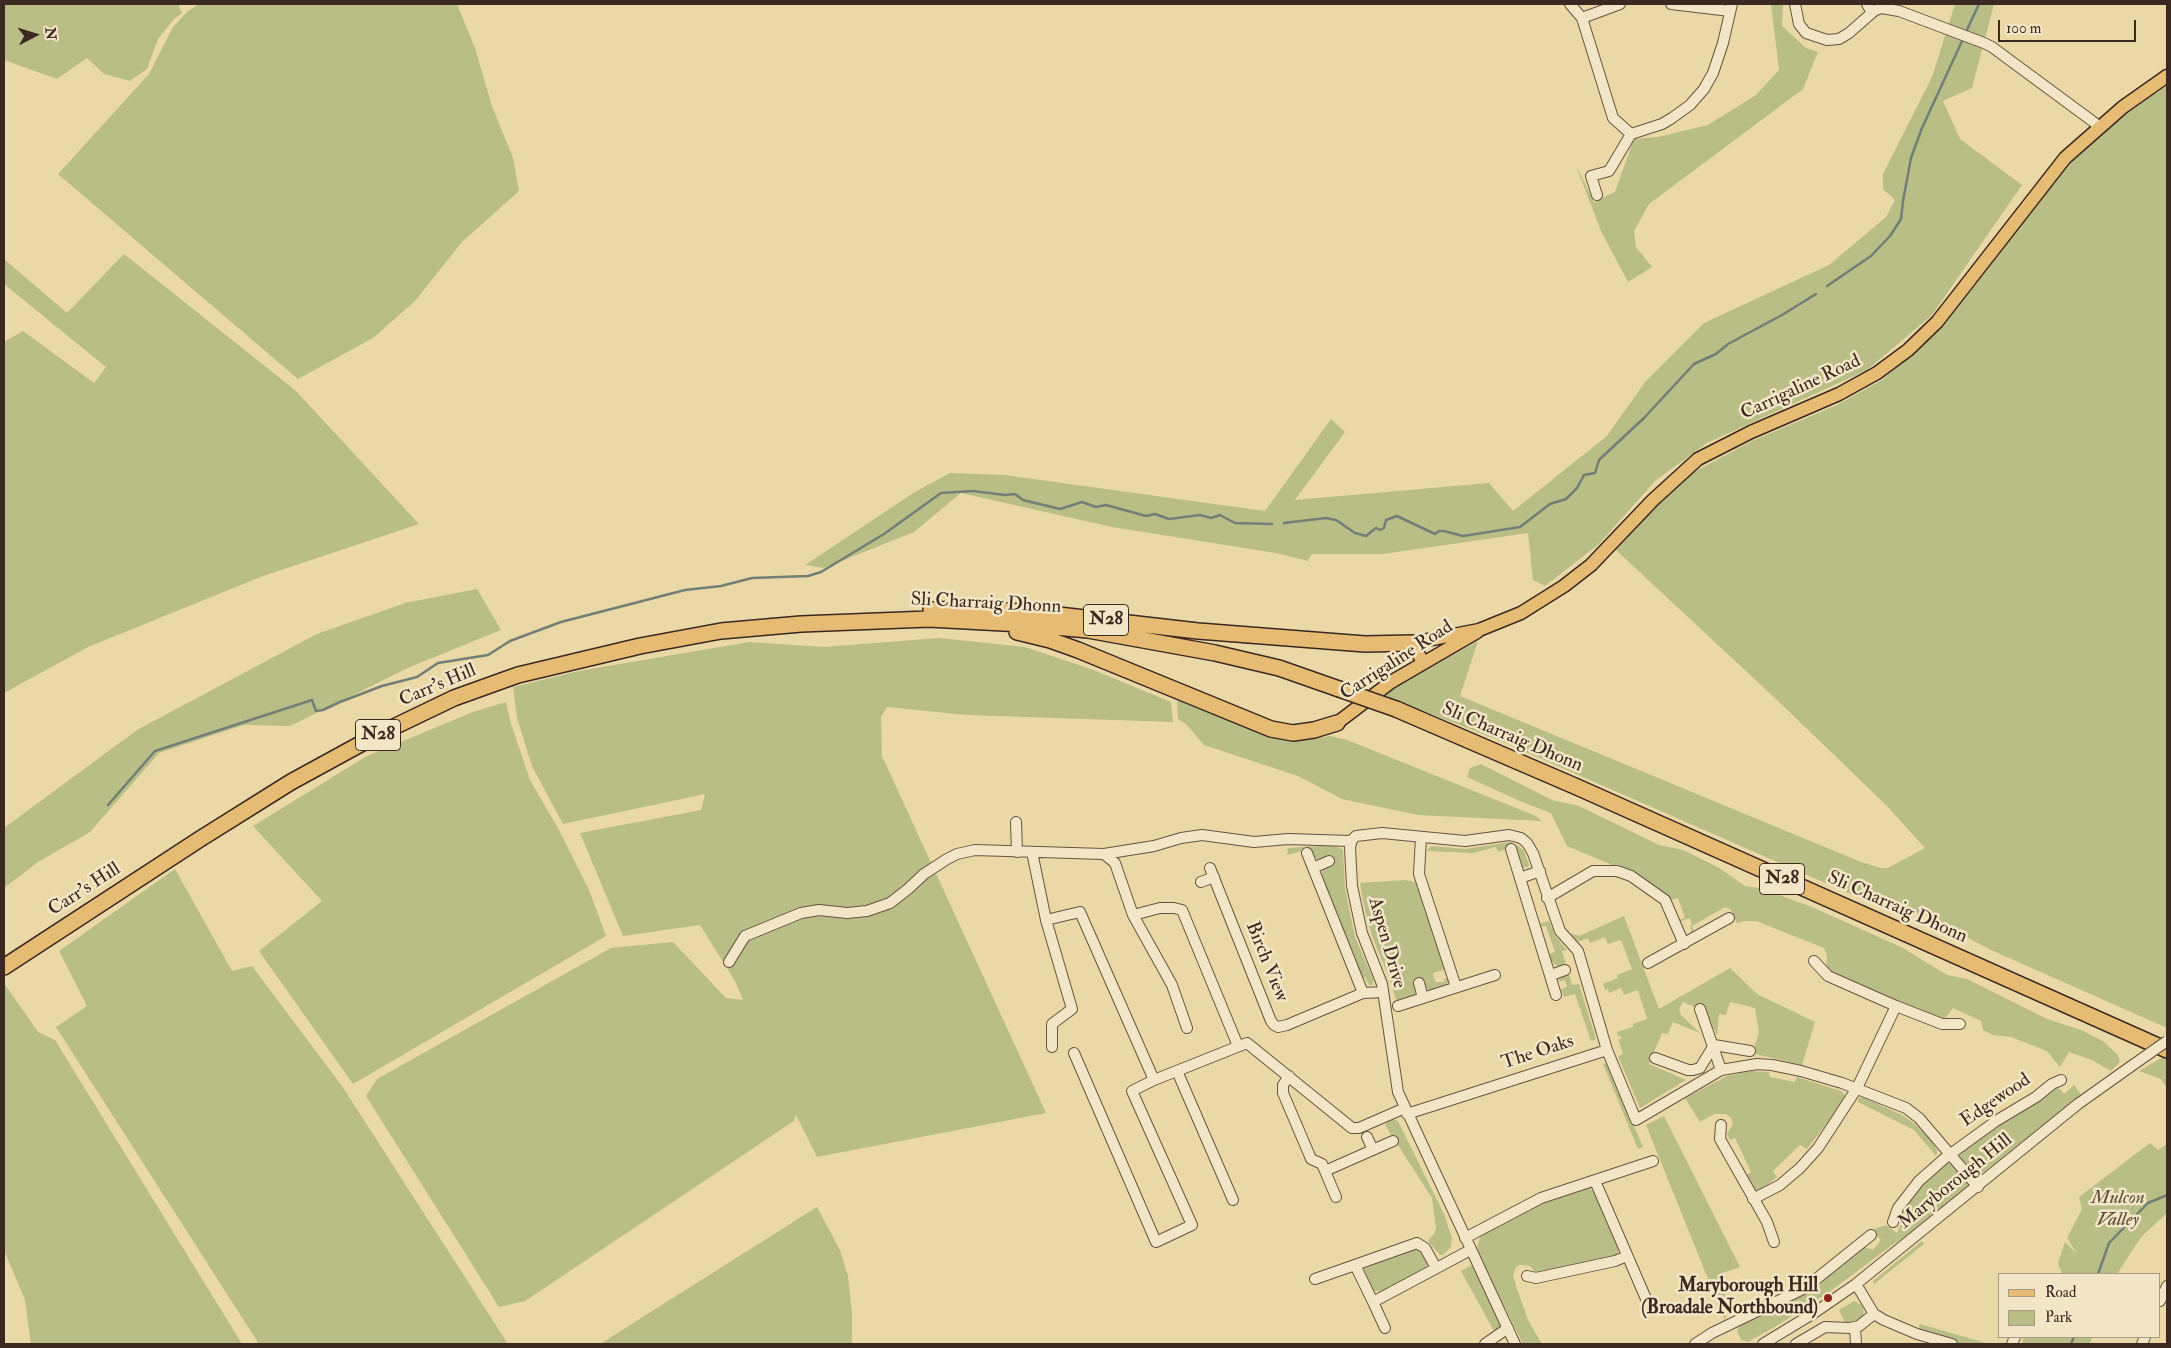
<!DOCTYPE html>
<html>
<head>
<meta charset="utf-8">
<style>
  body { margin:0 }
  #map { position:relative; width:2171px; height:1348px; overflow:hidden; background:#ebd8a7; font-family:"IM FELL Double Pica",serif }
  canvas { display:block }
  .frame { position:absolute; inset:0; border:5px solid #3b2820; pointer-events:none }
  .legend { position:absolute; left:1998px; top:1273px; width:162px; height:65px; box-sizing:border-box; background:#f2e6c6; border:1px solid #a99a84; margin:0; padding:6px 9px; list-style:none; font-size:15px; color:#3b2820 }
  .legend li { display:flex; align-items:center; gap:10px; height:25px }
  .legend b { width:25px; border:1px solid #a99a84 }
  .north { position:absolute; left:10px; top:10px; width:50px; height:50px; -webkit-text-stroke:4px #f2e6c6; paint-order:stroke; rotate:85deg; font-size:14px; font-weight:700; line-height:20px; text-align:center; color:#3b2820 }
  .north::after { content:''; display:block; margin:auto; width:18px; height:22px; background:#3b2820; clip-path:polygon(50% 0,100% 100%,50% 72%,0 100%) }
  .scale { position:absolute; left:1998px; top:20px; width:138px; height:22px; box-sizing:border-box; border:2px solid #3b2820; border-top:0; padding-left:6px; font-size:15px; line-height:18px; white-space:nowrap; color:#3b2820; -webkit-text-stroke:4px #f2e6c6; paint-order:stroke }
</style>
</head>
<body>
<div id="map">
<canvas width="2171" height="1348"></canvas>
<div class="frame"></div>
<ul class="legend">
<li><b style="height:6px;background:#e6bc74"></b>Road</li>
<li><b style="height:14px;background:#b8be86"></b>Park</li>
</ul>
<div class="north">N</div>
<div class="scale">100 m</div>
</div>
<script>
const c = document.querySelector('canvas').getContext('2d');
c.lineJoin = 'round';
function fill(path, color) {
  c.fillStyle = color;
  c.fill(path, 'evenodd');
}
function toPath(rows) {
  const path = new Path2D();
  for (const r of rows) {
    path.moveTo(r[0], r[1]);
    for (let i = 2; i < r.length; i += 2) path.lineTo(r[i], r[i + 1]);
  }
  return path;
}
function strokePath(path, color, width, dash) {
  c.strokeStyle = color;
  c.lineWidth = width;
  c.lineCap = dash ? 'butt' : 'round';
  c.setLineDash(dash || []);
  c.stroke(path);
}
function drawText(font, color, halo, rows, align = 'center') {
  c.font = font + ' "IM FELL Double Pica",serif';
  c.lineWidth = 5;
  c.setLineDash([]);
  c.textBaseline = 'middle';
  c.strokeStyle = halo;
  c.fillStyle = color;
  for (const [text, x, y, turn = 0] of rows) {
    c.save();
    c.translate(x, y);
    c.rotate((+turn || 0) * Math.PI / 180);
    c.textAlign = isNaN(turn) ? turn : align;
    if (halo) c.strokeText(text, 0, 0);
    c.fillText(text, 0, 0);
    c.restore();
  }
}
fill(toPath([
  [4,4,178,4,182,13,174,19,158,39,147,69,130,81,104,74,87,58,57,79,4,60],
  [199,4,457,4,475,48,492,106,513,158,519,191,462,242,415,301,373,338,298,379,58,174,149,74,173,27,188,11],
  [1771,4,1783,4,1782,26,1806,48,1818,52,1803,89,1649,204,1634,231,1636,247,1652,267,1628,282,1601,231,1575,163,1594,202,1615,192,1634,139,1658,137,1708,125,1756,95,1779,70],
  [1955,4,1994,4,1972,88,1943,101,1960,139,2022,185,1932,315,1867,370,1707,443,1655,481,1599,544,1545,586,1533,580,1528,533,1383,554,1312,554,1308,561,1276,553,1112,527,961,493,914,532,824,568,805,565,913,493,950,473,1004,475,1265,511,1331,419,1345,432,1295,500,1489,483,1513,511,1607,436,1645,382,1704,323,1829,265,1886,217,1895,200,1883,189,1883,174,1932,77],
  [2167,85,2167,1028,1991,950,1925,915,1909,912,1894,913,1503,742,1383,695,1478,641,1460,696,1861,862,1881,868,1888,868,1925,848,1886,805,1776,699,1616,550,1659,502,1696,471,1752,441,1837,405,1882,380,1934,335,1984,274,2022,219,2071,162,2110,126],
  [124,254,295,390,419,524,263,576,88,647,4,693,4,342,23,331,94,383,106,367,4,284,4,259,67,313],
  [477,589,501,630,410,667,290,726,244,725,159,753,90,832,38,862,4,888,4,828,137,730,317,634,405,603],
  [939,638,1025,647,1091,669,1171,702,1173,722,967,715,887,707,881,717,882,756,1046,1113,817,1157,796,1115,794,1121,525,1301,499,1307,366,1096,377,1079,611,948,673,942,726,998,743,1000,735,981,700,925,623,936,580,833,701,810,705,794,563,824,532,766,517,718,513,687,579,671,749,642,824,647],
  [1177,700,1273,736,1310,739,1330,736,1347,740,1536,816,1542,821,1418,815,1342,799,1298,776,1204,745,1186,724,1178,719],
  [506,702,511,724,530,780,559,830,589,890,606,936,353,1084,259,951,322,901,253,826,367,756,473,712],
  [1481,764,1552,800,1579,806,1659,845,1683,850,1719,868,1745,886,1760,888,1812,907,1901,947,1947,975,1967,979,2047,1019,2081,1030,2103,1041,2118,1055,2120,1062,2111,1071,2092,1060,2069,1052,2060,1067,2047,1051,2011,1037,1993,1035,1983,1030,1981,1021,1953,1008,1946,1017,1942,1020,1831,974,1826,968,1827,956,1824,948,1756,921,1745,921,1737,923,1730,909,1725,907,1692,926,1694,932,1690,934,1692,931,1690,926,1692,924,1690,918,1681,921,1684,932,1679,920,1685,918,1678,898,1671,900,1634,874,1567,846,1551,813,1522,802,1467,777,1470,768],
  [1510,842,1517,845,1524,851,1529,865,1528,867,1522,868,1506,849,1498,852,1496,847,1473,853,1427,851,1431,846,1465,849],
  [1334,845,1343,850,1345,889,1355,937,1374,981,1372,985,1369,985,1365,977,1362,978,1321,878,1323,869,1319,860,1301,851,1287,855,1288,848],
  [175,869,232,971,252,966,342,1086,508,1344,259,1344,56,1027,87,1006,59,951],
  [1405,880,1418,883,1446,969,1433,973,1435,982,1445,982,1444,979,1449,977,1449,980,1446,985,1431,991,1425,988,1416,991,1415,996,1397,1003,1390,980,1372,936,1364,906,1360,883],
  [1624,916,1659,1009,1730,968,1757,994,1815,1022,1802,1065,1755,1054,1755,1044,1759,1033,1755,1008,1730,1002,1726,1015,1719,1014,1717,1036,1706,1012,1683,1002,1679,1009,1681,1015,1700,1033,1673,1022,1668,1034,1662,1033,1649,1064,1686,1080,1640,1108,1618,1056,1623,1054,1618,1039,1621,1039,1621,1036,1618,1036,1617,1032,1633,1027,1633,1024,1647,1019,1638,990,1624,995,1621,988,1609,993,1608,989,1605,990,1603,984,1618,978,1617,975,1632,969,1621,940,1608,944,1605,937,1590,943,1588,938,1578,942,1570,933,1579,936],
  [1549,921,1556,937,1567,950,1562,951,1572,985,1579,984,1596,1039,1591,1041,1575,994,1564,997,1561,989,1567,987,1565,980,1558,982,1560,977,1567,973,1565,965,1557,966,1551,961,1549,954,1555,952,1546,926,1540,927,1539,924],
  [4,983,38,1032,55,1040,242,1344,31,1344,25,1300,4,1250],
  [2165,1056,2167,1057,2167,1088,2161,1079,2139,1071],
  [1608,1063,1643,1147,1638,1149,1603,1064],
  [1750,1071,1769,1072,1770,1077,1795,1082,1797,1077,1841,1091,1844,1094,1845,1099,1807,1149,1800,1145,1773,1171,1777,1177,1761,1190,1756,1190,1752,1188,1745,1176,1751,1172,1735,1138,1730,1140,1727,1134,1733,1124,1731,1118,1726,1114,1714,1114,1700,1122,1685,1098,1727,1076],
  [2074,1085,2081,1095,1981,1174,1976,1175,1959,1157,1964,1149,2054,1087,2060,1089,2064,1094],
  [1863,1097,1902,1115,1915,1124,1930,1139,1937,1150,1937,1154,1936,1156,1914,1130,1858,1102,1859,1098],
  [1664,1116,1740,1267,1722,1273,1727,1305,1725,1321,1646,1125],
  [1394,1119,1398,1121,1444,1214,1452,1238,1451,1247,1443,1255,1440,1255,1428,1241,1434,1234,1436,1228,1432,1198,1385,1125,1389,1120],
  [2150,1143,2158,1150,2167,1144,2167,1213,2141,1237,2117,1274,2062,1274,2058,1263,2065,1242,2077,1254,2067,1238,2082,1209,2079,1197],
  [1953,1163,1971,1184,1928,1222,1892,1245,1828,1293,1778,1325,1748,1342,1741,1340,1737,1331,1740,1324,1776,1309,1807,1291,1864,1247,1873,1250,1881,1240,1872,1230,1886,1225,1897,1233,1902,1222,1900,1220,1900,1212,1932,1173,1945,1164],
  [1588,1187,1594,1192,1618,1248,1618,1252,1616,1256,1537,1275,1530,1266,1520,1265,1516,1267,1513,1275,1517,1289,1528,1320,1542,1344,1523,1344,1480,1257,1477,1248,1480,1237,1486,1232,1548,1200],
  [817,1207,840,1250,848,1276,852,1314,852,1344,600,1344],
  [1922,1241,1924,1244,1874,1284,1873,1281],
  [1419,1247,1428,1261,1425,1269,1381,1292,1372,1290,1363,1272,1365,1266],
  [1472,1265,1505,1327,1495,1333,1461,1271],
  [1854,1301,1863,1306,1864,1317,1862,1321,1845,1323,1839,1310],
  [1920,1324,1989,1344,1952,1344,1917,1334],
  [2023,1337,2092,1337,2090,1344,2022,1344]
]), '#b8be86');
strokePath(toPath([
  [1965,34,1979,4],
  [1827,286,1871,256,1890,236,1901,219,1903,201,1911,158,1922,128,1963,39],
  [1284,523,1326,518,1336,520,1355,533,1366,536,1376,528,1380,530,1384,528,1386,520,1397,516,1435,534,1439,531,1444,531,1463,536,1520,527,1550,504,1566,499,1577,488,1584,475,1595,473,1599,460,1644,418,1694,364,1716,354,1728,344,1782,315,1816,294],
  [108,805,155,751,312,700,316,711,323,710,340,702,382,686,417,677,438,663,488,655,510,641,561,622,685,590,721,586,752,578,808,576,821,572,884,534,941,493,973,491,1005,495,1015,494,1023,500,1060,509,1082,502,1096,507,1106,505,1146,516,1155,514,1169,519,1200,515,1211,518,1220,515,1235,523,1272,524],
  [2098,1274,2109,1243,2148,1203,2167,1195],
  [2071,1344,2074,1337]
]), '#737f75', 2.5);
const minor = toPath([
  [1570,4,1582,18,1613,118,1631,134],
  [1671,4,1730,11],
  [1795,4,1799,24,1806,33,1827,40,1839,39,1849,33,1874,11,1881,8,1899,11,1984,43,1992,47,2099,126],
  [1867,4,1872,13],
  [1582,18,1620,4],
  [1597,195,1591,176,1609,171,1631,134,1662,124,1672,118,1690,105,1704,89,1713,73,1723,43,1732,4],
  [1016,822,1017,852],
  [1421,837,1419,874,1456,987],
  [1511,849,1556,995],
  [1032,852,1046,920,1072,1009,1052,1024,1052,1047],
  [1307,853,1363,993,1383,992],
  [1104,854,1115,863,1133,915,1172,985,1187,1028],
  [1210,868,1271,1021,1274,1025,1278,1027,1287,1025,1363,993],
  [1313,868,1329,861],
  [1520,878,1540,871],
  [1201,882,1214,877],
  [1547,898,1593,871,1617,871,1631,876,1665,900,1684,944],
  [1133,915,1160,908,1174,908,1182,910,1238,1046],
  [1046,920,1080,912,1154,1080,1247,1043,1352,1128,1359,1128,1405,1108],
  [1814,961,1828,976,1896,1006,1942,1024,1960,1024],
  [729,962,745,936,801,913,819,910,847,913,867,911,890,903,908,889,924,874,947,859,957,854,975,850,1104,854,1154,846,1181,838,1202,835,1254,842,1288,839,1351,841],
  [1648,963,1729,918],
  [1551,975,1565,970],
  [1419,983,1423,998],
  [1398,1006,1495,975],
  [1700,1009,1721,1070],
  [1074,1053,1156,1242,1192,1225,1132,1091,1154,1080],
  [1655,1058,1688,1070,1693,1070,1700,1068,1714,1045,1750,1051],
  [1177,1071,1233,1200],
  [1289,1076,1283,1085,1283,1093,1309,1154,1311,1159,1322,1164,1325,1171,1393,1141],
  [1407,1114,1607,1050],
  [1721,1125,1720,1139,1767,1222,1774,1242],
  [1367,1137,1373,1150],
  [1325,1171,1336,1197],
  [1595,1181,1647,1301],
  [1753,1199,1780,1185,1800,1168,1818,1148,1857,1088,1896,1006],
  [1893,1222,1898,1208,1919,1181,1945,1158,1996,1121,2036,1097,2052,1084,2061,1080],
  [1465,1238,1541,1198,1653,1161],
  [1436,1268,1425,1248,1417,1243,1355,1265,1373,1302,1461,1255,1470,1250],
  [1527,1276,1536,1278,1615,1261,1627,1256],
  [1315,1279,1355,1265],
  [1856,1284,1874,1314,1884,1320,1917,1334,1952,1344],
  [2160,1301,2167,1286],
  [1373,1302,1385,1328],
  [1855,1327,1856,1344],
  [1485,1344,1508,1328],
  [1515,1344,1398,1092,1382,984,1362,933,1352,886,1350,847,1352,840,1356,836,1382,833,1465,841,1509,835,1521,838,1527,843,1533,853,1560,931,1578,951,1607,1050,1636,1120,1721,1070,1757,1064,1772,1065,1801,1071,1842,1083,1906,1108,1919,1118,1978,1187],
  [1695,1344,1712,1333,1805,1288,1871,1235],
  [1763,1344,1814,1313,1856,1284,2078,1104,2130,1067],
  [1796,1344,1825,1327,1850,1328,1859,1326,1874,1314],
  [2012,1344,2015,1337],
  [2142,1344,2145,1337]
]);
const major = toPath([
  [1423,662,1412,643,1479,630,1521,613,1564,586,1591,565,1653,500,1698,459,1751,432,1839,394,1877,373,1908,350,1937,322,2065,158,2123,107,2167,76],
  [1337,723,1391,682,1477,632]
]);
const highway = toPath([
  [931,610,968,609,1041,613,1198,631,1365,644,1412,643],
  [1017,632,1050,640,1078,650,1271,729,1293,733,1314,730,1337,723],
  [1396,709,1577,787,2167,1050],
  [4,967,200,839,291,782,377,735,454,698,518,675,640,646,721,631,801,624,929,619,1022,624,1088,630,1215,653,1279,668,1339,689]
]);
strokePath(minor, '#675442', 12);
strokePath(major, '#3b2820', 15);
strokePath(highway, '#3b2820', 18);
strokePath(minor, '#f2e6c6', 10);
strokePath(major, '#e6bc74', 12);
strokePath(highway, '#e6bc74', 15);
const minorBridge = toPath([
  [2130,1067,2167,1041]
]);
const highwayBridge = toPath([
  [1339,689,1396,709]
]);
strokePath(minorBridge, '#675442', 12, []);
strokePath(highwayBridge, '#3b2820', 18, []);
strokePath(minorBridge, '#f2e6c6', 10);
strokePath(highwayBridge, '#e6bc74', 15);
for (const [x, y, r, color] of [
  [1828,1298,5,"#8f2418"]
]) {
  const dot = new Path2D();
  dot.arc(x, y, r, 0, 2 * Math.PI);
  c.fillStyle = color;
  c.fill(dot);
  strokePath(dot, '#f2e6c6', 2);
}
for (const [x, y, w] of [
  [1106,620,45],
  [378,735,45],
  [1782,879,45]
]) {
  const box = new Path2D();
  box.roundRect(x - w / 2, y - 15.5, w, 31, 4);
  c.fillStyle = '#f2e6c6';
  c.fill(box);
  strokePath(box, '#3b2820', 1);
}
drawText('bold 18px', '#3b2820', null, [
  ["N28",1106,620],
  ["N28",378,735],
  ["N28",1782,879]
]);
drawText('19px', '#3b2820', '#f2e6c6', [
  ["Carrigaline Road",1801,388,-25],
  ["Sli Charraig Dhonn",986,604,3],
  ["Carrigaline Road",1397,661,-33],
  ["Carr's Hill",438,686,-23],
  ["Sli Charraig Dhonn",1512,738,23],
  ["Carr's Hill",85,890,-33],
  ["Sli Charraig Dhonn",1897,908,24],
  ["Aspen Drive",1386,943,74],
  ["Birch View",1266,962,68],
  ["The Oaks",1538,1053,-18],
  ["Edgewood",1996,1101,-34],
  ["Maryborough Hill",1956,1182,-39]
]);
drawText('italic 19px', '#5a4e3a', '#f2e6c6', [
  ["Mulcon",2118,1199],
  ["Valley",2118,1221]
]);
drawText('bold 19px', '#3b2820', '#f2e6c6', [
  ["Maryborough Hill",1818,1287],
  ["(Broadale Northbound)",1818,1309]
], 'right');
</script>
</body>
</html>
